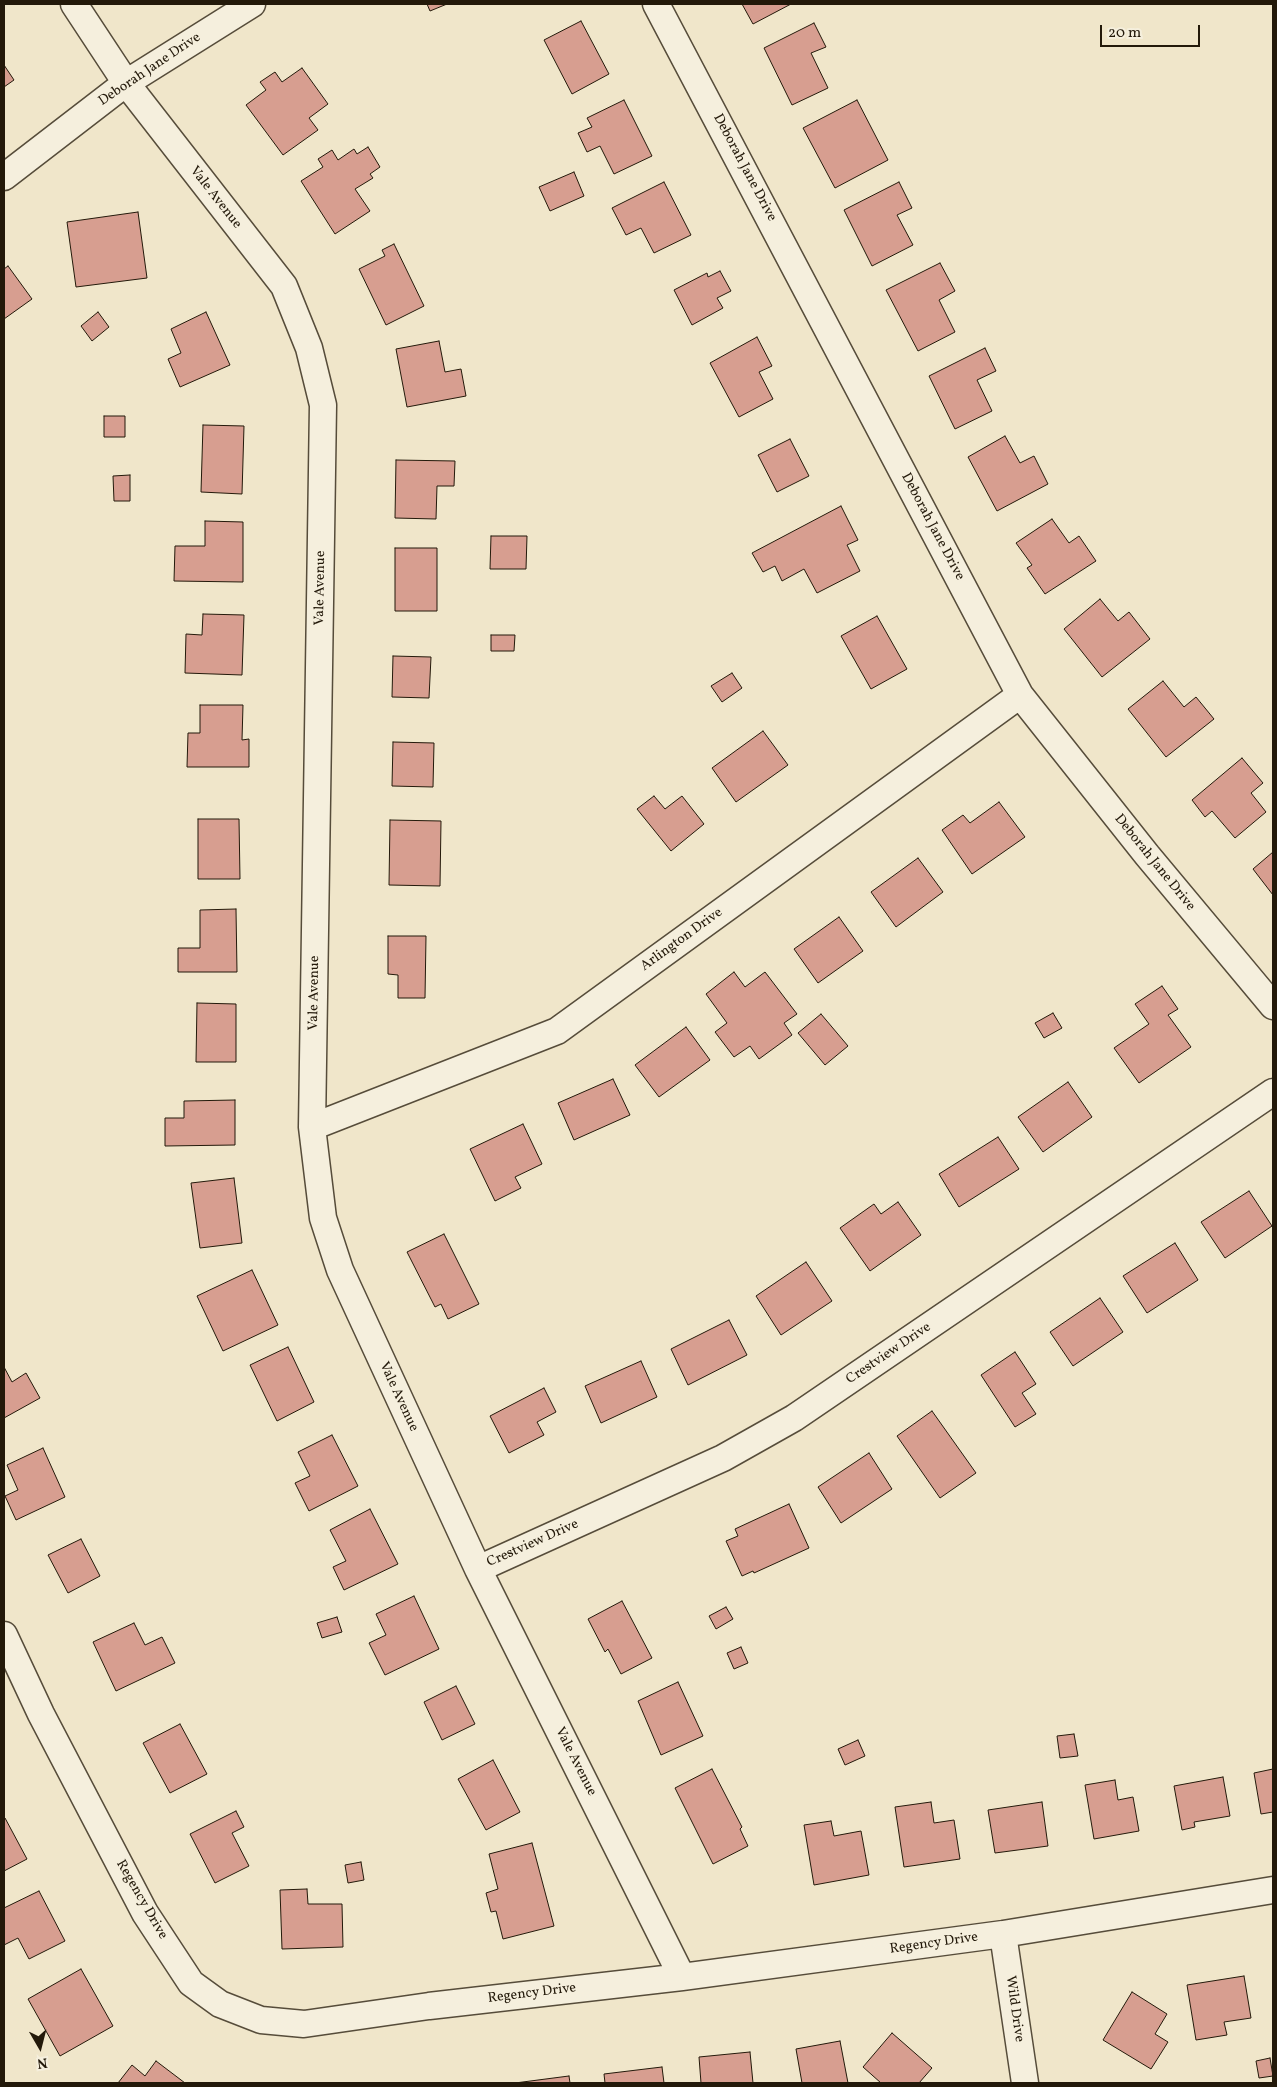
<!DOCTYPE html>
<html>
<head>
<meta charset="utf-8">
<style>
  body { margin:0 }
  #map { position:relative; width:1277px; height:2087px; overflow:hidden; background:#f0e6ca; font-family:Vollkorn,serif }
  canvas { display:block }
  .frame { position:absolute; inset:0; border:5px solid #23190a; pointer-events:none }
  .north { position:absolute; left:15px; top:2022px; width:50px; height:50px; -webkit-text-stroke:4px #f5efdd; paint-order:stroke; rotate:172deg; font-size:14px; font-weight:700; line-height:20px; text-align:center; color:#23190a }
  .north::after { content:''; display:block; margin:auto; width:18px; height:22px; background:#23190a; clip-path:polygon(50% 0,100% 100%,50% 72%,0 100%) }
  .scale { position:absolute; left:1100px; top:25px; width:100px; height:22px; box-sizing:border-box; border:2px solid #23190a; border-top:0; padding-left:6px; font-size:15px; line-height:18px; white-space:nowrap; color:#23190a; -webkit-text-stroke:4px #f5efdd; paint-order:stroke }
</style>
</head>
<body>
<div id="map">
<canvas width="1277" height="2087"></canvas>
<div class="frame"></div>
<div class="north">N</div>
<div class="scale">20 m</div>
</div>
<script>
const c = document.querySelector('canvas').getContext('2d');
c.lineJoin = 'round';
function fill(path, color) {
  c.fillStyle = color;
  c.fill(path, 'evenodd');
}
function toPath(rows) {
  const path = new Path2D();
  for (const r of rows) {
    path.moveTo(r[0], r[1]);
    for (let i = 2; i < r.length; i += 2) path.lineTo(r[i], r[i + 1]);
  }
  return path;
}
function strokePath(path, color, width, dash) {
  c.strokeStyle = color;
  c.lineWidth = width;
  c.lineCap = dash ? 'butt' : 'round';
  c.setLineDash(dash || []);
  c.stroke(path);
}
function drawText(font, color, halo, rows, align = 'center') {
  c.font = font + ' Vollkorn,serif';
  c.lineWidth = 5;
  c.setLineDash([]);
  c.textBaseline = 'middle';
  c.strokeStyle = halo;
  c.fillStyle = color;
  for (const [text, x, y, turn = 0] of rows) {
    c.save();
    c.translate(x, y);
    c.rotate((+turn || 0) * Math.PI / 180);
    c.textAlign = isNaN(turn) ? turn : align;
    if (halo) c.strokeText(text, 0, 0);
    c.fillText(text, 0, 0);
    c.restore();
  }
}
const building = toPath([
  [427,4,447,4,430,11,427,4],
  [742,4,791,4,753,24,742,4],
  [581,21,609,74,572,94,544,40,581,21],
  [814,23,826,47,811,53,828,88,792,105,764,48,814,23],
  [4,65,14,80,4,87,4,65],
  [302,68,328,104,309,118,318,130,283,155,246,105,266,90,260,82,275,72,282,82,302,68],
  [624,100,652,156,614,174,600,146,587,152,578,133,592,127,587,118,624,100],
  [857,100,888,160,835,188,803,128,857,100],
  [368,147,380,167,370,174,373,178,355,189,370,211,335,234,301,181,323,167,318,159,332,150,338,160,354,149,357,154,368,147],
  [574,172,584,196,550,211,539,187,574,172],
  [664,182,691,235,654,253,641,228,626,235,612,208,664,182],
  [899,182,912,208,897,215,913,245,872,266,844,210,899,182],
  [138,212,147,278,76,287,67,222,138,212],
  [394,244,424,306,386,325,359,269,385,256,382,250,394,244],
  [940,263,955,291,939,300,955,332,918,351,886,290,940,263],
  [8,266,32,299,4,319,4,269,8,266],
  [720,271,731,291,717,298,723,308,692,325,674,290,707,273,708,277,720,271],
  [98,312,109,327,92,341,81,326,98,312],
  [206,312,230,365,180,387,168,359,181,353,171,329,206,312],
  [757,337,772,366,759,372,773,399,739,417,710,363,757,337],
  [439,341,445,372,461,369,466,396,407,407,396,349,439,341],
  [985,348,996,371,977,380,992,411,955,429,929,376,985,348],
  [104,416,125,416,125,437,104,437,104,416],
  [203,425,244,426,242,494,201,492,203,425],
  [1005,436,1020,463,1034,456,1048,484,997,511,968,457,1005,436],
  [790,439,809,476,777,492,758,455,790,439],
  [396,460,455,461,454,486,437,486,436,519,395,518,396,460],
  [130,475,130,501,114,501,113,476,130,475],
  [841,506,858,540,847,545,860,571,817,593,804,569,782,581,775,566,763,572,752,553,841,506],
  [1052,519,1069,543,1079,536,1096,561,1045,594,1027,568,1032,565,1016,543,1052,519],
  [205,521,243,522,243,582,174,581,175,546,205,546,205,521],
  [491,536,527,536,526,569,490,569,491,536],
  [395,548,437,548,437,611,395,611,395,548],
  [1100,599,1118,621,1129,612,1150,639,1102,677,1064,629,1100,599],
  [203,614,244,615,242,675,185,673,186,634,202,635,203,614],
  [877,616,907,669,871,689,841,636,877,616],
  [491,635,515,635,514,651,491,651,491,635],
  [393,656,431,657,429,698,392,697,393,656],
  [732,673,742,688,722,702,711,686,732,673],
  [1163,681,1184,707,1196,697,1214,719,1166,757,1128,709,1163,681],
  [200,705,243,705,242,740,249,739,249,767,187,767,188,733,200,733,200,705],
  [763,731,788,765,736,802,712,768,763,731],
  [393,742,434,743,433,787,392,786,393,742],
  [1242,758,1263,783,1251,793,1266,812,1235,838,1212,811,1205,817,1192,800,1242,758],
  [654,796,665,809,682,796,704,824,671,851,637,809,654,796],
  [999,802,1025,837,972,874,942,830,963,815,970,823,999,802],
  [198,819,239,819,240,879,198,879,198,819],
  [390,820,441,821,440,886,389,885,390,820],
  [1273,852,1273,895,1253,869,1273,852],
  [918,858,943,892,896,927,871,892,918,858],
  [236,909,237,972,178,972,178,948,200,948,200,910,236,909],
  [839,917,863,951,818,983,794,949,839,917],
  [388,936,426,936,425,998,398,998,398,975,388,974,388,936],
  [734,972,745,987,765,972,797,1014,784,1023,792,1035,759,1059,750,1046,734,1057,715,1032,727,1023,706,994,734,972],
  [1162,986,1178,1009,1168,1015,1191,1047,1139,1083,1114,1048,1149,1024,1135,1004,1162,986],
  [197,1003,236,1004,236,1062,196,1062,197,1003],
  [1053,1013,1062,1028,1044,1038,1035,1023,1053,1013],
  [821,1014,848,1046,825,1065,798,1033,821,1014],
  [686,1027,710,1060,659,1097,635,1065,686,1027],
  [613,1079,630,1115,574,1140,558,1103,613,1079],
  [1068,1082,1092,1117,1043,1152,1018,1117,1068,1082],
  [235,1100,235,1145,165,1146,165,1118,184,1118,184,1101,235,1100],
  [523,1124,542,1164,515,1177,521,1188,495,1201,470,1149,523,1124],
  [998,1137,1019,1169,959,1207,939,1174,998,1137],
  [234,1178,242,1243,200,1248,191,1183,234,1178],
  [1249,1191,1272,1226,1225,1258,1201,1222,1249,1191],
  [898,1202,921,1235,870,1271,840,1228,874,1204,881,1214,898,1202],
  [444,1234,479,1304,448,1319,441,1304,435,1307,407,1252,444,1234],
  [1175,1243,1198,1280,1147,1313,1123,1276,1175,1243],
  [806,1262,832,1301,781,1335,756,1296,806,1262],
  [252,1270,278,1325,223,1351,197,1296,252,1270],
  [1100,1298,1123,1332,1073,1366,1050,1332,1100,1298],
  [729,1320,747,1355,688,1385,671,1349,729,1320],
  [288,1347,314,1402,277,1421,250,1365,288,1347],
  [1015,1352,1036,1384,1022,1393,1036,1414,1015,1427,981,1375,1015,1352],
  [641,1361,657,1397,601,1423,585,1386,641,1361],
  [4,1367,12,1382,26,1373,40,1398,4,1418,4,1367],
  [544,1388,556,1412,537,1422,544,1435,509,1453,490,1416,544,1388],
  [932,1411,976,1473,940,1498,897,1436,932,1411],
  [332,1435,358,1486,309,1511,295,1483,310,1476,298,1452,332,1435],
  [43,1448,65,1497,16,1520,5,1496,18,1490,7,1465,43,1448],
  [869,1453,892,1489,841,1523,818,1487,869,1453],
  [789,1504,809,1548,754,1573,753,1571,742,1576,726,1541,738,1536,735,1529,789,1504],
  [370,1509,398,1564,344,1590,333,1567,346,1561,330,1530,370,1509],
  [81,1539,100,1576,68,1593,48,1555,81,1539],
  [414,1596,439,1649,385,1675,369,1643,386,1635,376,1614,414,1596],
  [622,1601,652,1658,621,1674,608,1649,605,1652,588,1619,622,1601],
  [726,1607,733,1619,716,1629,709,1616,726,1607],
  [337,1617,342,1632,322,1638,317,1623,337,1617],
  [134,1623,145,1645,162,1637,175,1663,116,1691,93,1642,134,1623],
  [741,1647,748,1663,734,1669,727,1653,741,1647],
  [678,1682,703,1736,661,1755,638,1701,678,1682],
  [456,1686,475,1724,442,1740,424,1702,456,1686],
  [180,1724,207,1774,170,1793,143,1743,180,1724],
  [1074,1734,1078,1756,1060,1758,1057,1736,1074,1734],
  [858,1740,865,1756,845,1765,838,1749,858,1740],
  [493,1760,520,1812,486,1830,458,1779,493,1760],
  [712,1769,742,1827,740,1829,748,1846,713,1864,675,1788,712,1769],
  [1273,1769,1273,1812,1261,1814,1254,1773,1273,1769],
  [1223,1777,1230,1816,1194,1822,1195,1827,1182,1830,1174,1786,1223,1777],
  [1115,1780,1118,1800,1133,1797,1139,1831,1094,1839,1085,1785,1115,1780],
  [931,1802,934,1823,954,1820,960,1859,904,1867,895,1807,931,1802],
  [1042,1802,1048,1846,995,1853,988,1810,1042,1802],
  [236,1811,244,1827,232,1833,249,1866,215,1883,190,1834,236,1811],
  [4,1818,5,1818,27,1859,4,1871,4,1818],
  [831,1821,834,1836,861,1831,869,1875,814,1885,804,1825,831,1821],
  [532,1843,554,1926,503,1939,496,1911,491,1912,486,1893,498,1889,489,1854,532,1843],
  [361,1862,364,1880,348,1883,345,1865,361,1862],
  [307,1889,308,1904,342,1904,343,1947,282,1949,280,1890,307,1889],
  [39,1891,65,1941,29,1959,18,1938,4,1945,4,1908,39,1891],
  [81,1969,113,2026,60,2056,28,1999,81,1969],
  [1244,1976,1251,2018,1224,2022,1227,2035,1196,2040,1187,1985,1244,1976],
  [1132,1992,1167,2014,1155,2034,1168,2042,1151,2069,1103,2040,1132,1992],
  [892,2033,932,2068,919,2083,881,2083,863,2067,892,2033],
  [840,2041,848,2083,802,2083,796,2049,840,2041],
  [750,2052,753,2083,701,2083,699,2057,750,2052],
  [1270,2058,1273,2076,1259,2078,1256,2061,1270,2058],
  [156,2061,185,2083,118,2083,132,2065,145,2076,156,2061],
  [662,2067,664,2083,605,2083,604,2074,662,2067],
  [569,2076,570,2083,515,2083,569,2076]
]);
fill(building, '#d79e90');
strokePath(building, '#23190a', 1);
const minor = toPath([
  [74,4,126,83,284,286,309,348,323,405,312,1127,323,1218,340,1270,478,1569,682,1977],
  [656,4,1020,695,1147,855,1273,1006],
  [4,177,126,83,252,4],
  [312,1127,557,1031,1020,695],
  [478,1569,723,1458,794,1418,1273,1092],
  [4,1635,41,1714,145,1913,191,1983,220,2004,261,2020,304,2024,429,2006,682,1977,1003,1934,1273,1890],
  [1003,1934,1025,2083]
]);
strokePath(minor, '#564c3a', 29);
strokePath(minor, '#f5efdd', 26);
drawText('14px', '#23190a', '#f5efdd', [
  ["Deborah Jane Drive",150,70,-34],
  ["Deborah Jane Drive",744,168,62],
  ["Vale Avenue",215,198,52],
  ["Deborah Jane Drive",932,527,62],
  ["Vale Avenue",321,588,-89],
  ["Deborah Jane Drive",1154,863,51],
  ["Arlington Drive",682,940,-36],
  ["Vale Avenue",315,993,-89],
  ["Crestview Drive",889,1354,-34],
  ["Vale Avenue",398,1397,65],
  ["Crestview Drive",533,1544,-24],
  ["Vale Avenue",575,1762,63],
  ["Regency Drive",141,1900,60],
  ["Regency Drive",934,1944,-8],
  ["Regency Drive",532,1994,-7],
  ["Wild Drive",1014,2009,82]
]);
</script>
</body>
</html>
